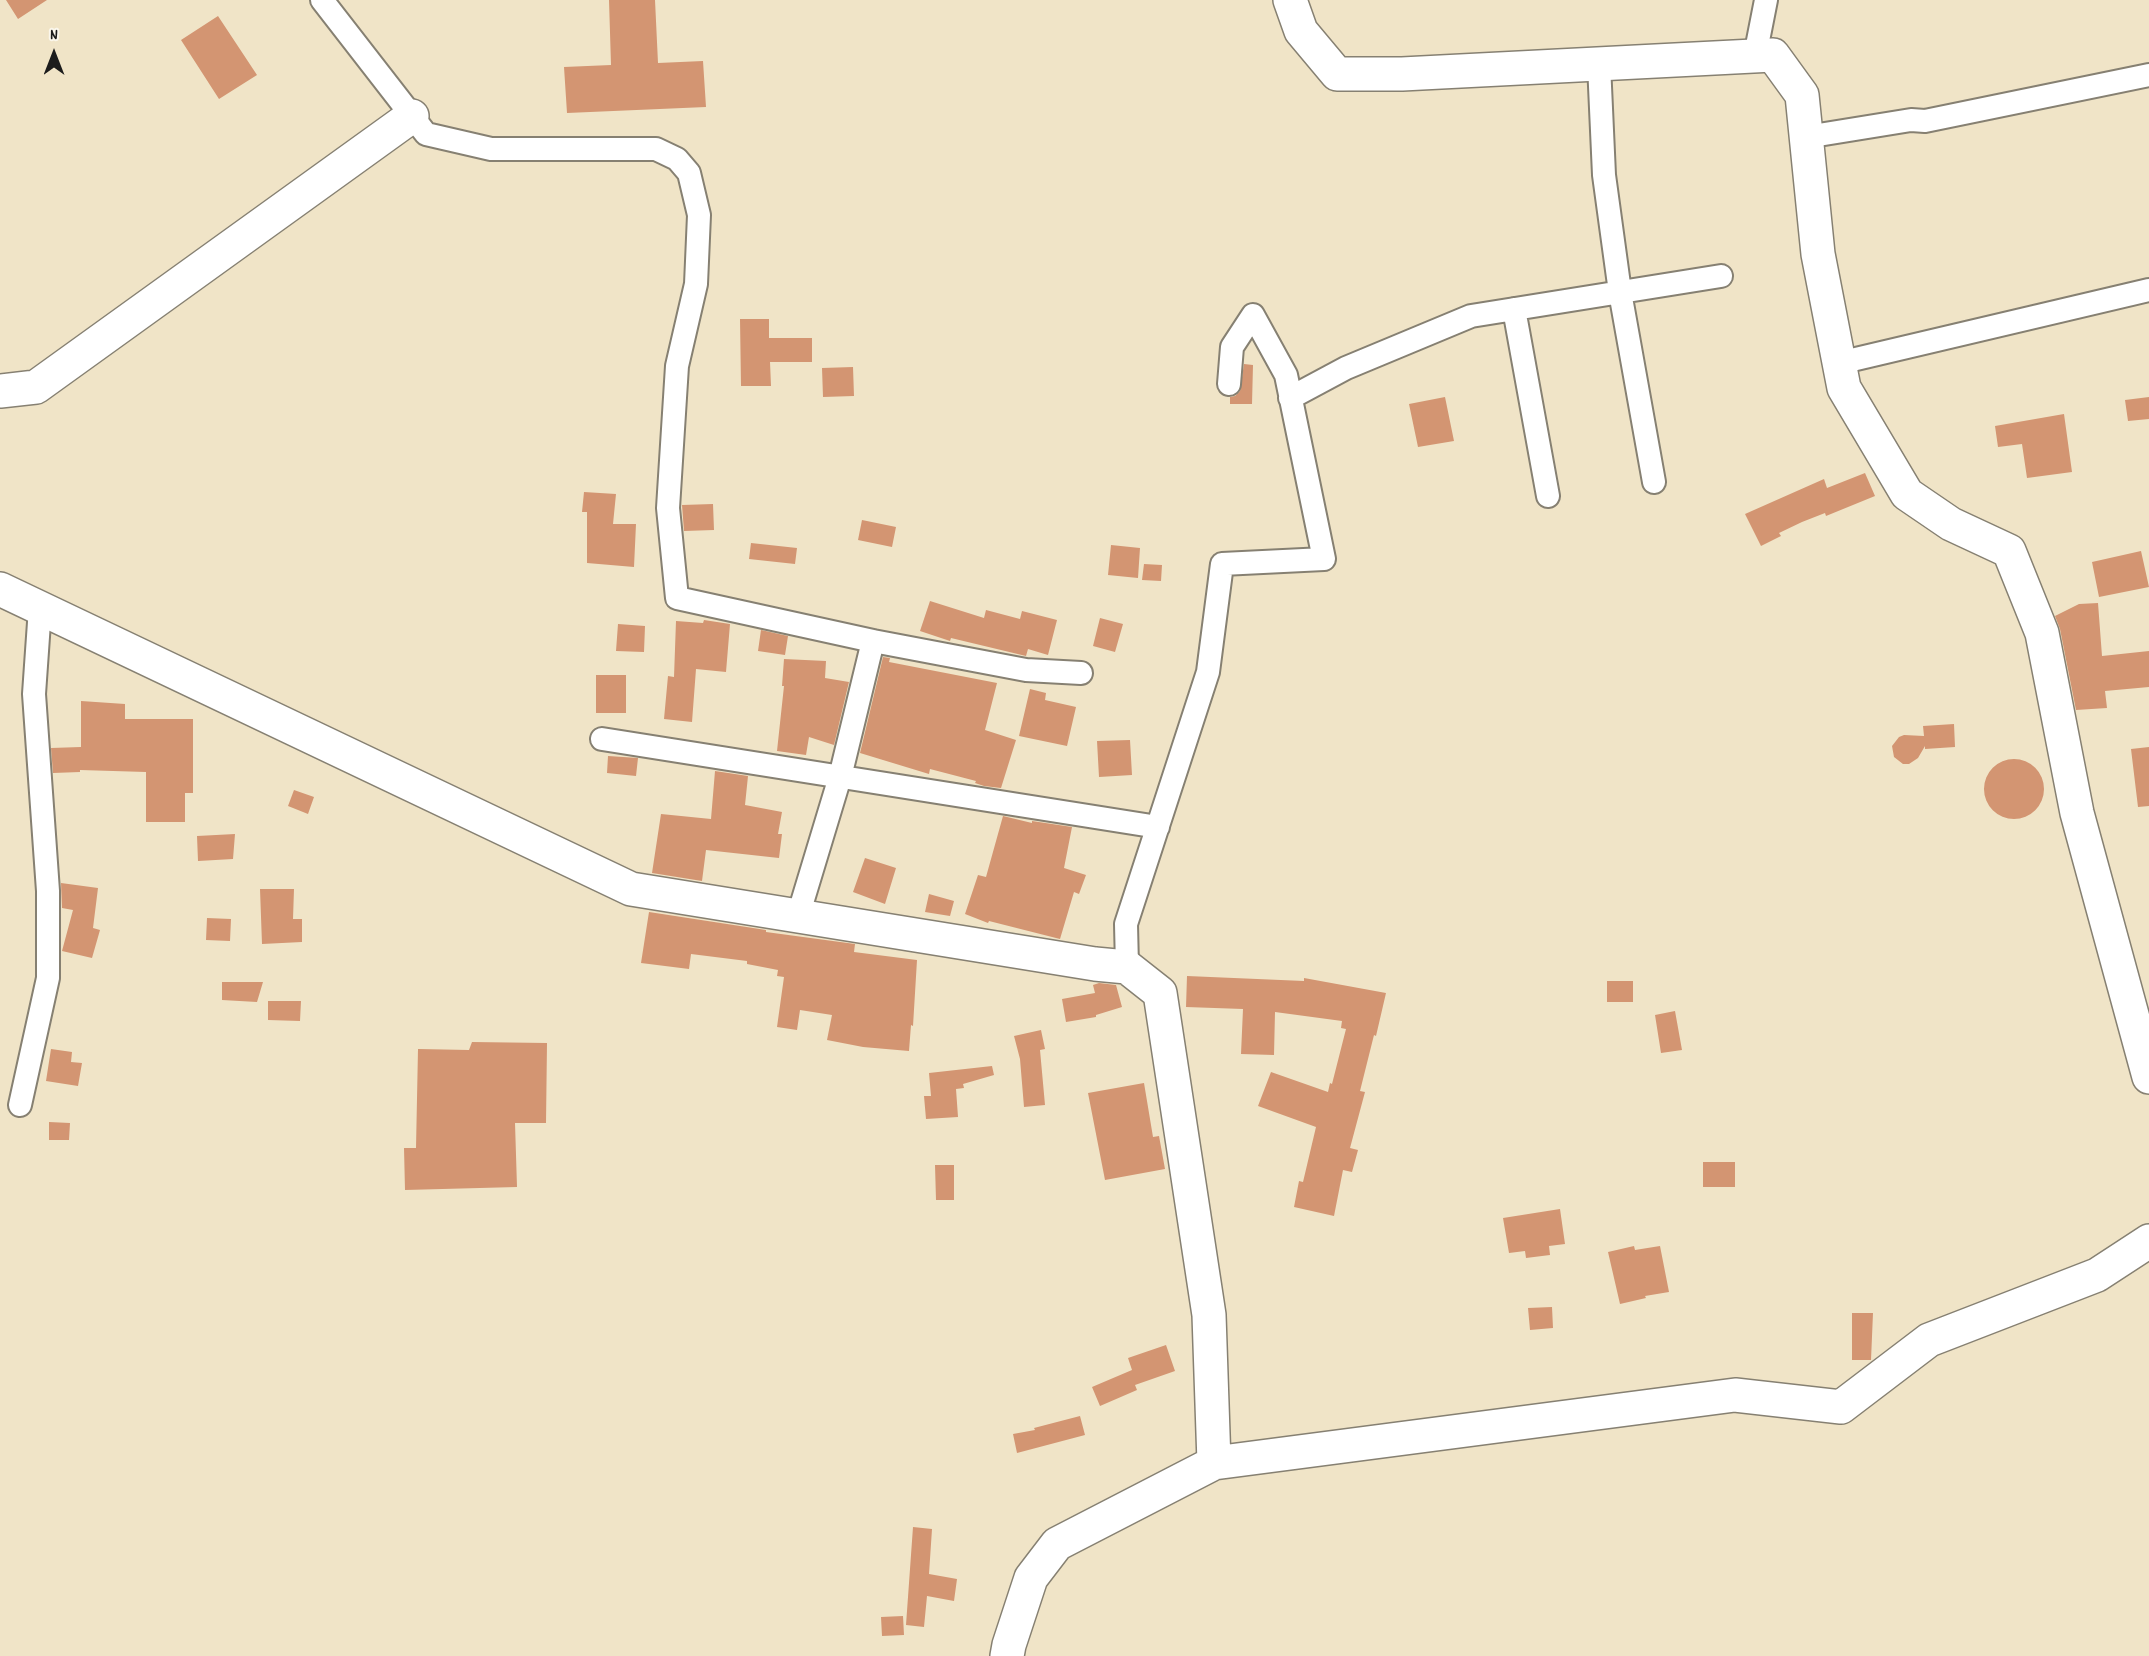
<!DOCTYPE html>
<html>
<head>
<meta charset="utf-8">
<style>
  body { margin:0 }
  #map { position:relative; width:2149px; height:1656px; overflow:hidden; background:#f0e4c7; font-family:Dekko,sans-serif }
  canvas { display:block }
  .north { position:absolute; left:24px; top:24px; width:60px; height:60px; -webkit-text-stroke:4px #fbf7ec; paint-order:stroke; rotate:0deg; font-size:16px; font-weight:700; line-height:24px; text-align:center; color:#1c1c1c }
  .north::after { content:''; display:block; margin:auto; width:21px; height:27px; background:#1c1c1c; clip-path:polygon(50% 0,100% 100%,50% 72%,0 100%) }
</style>
</head>
<body>
<div id="map">
<canvas width="2149" height="1656"></canvas>
<div class="north">N</div>
</div>
<script>
const c = document.querySelector('canvas').getContext('2d');
c.lineJoin = 'round';
function fill(path, color) {
  c.fillStyle = color;
  c.fill(path, 'evenodd');
}
function toPath(rows) {
  const path = new Path2D();
  for (const r of rows) {
    if (r.length === 3) {
      path.moveTo(r[0] + r[2], r[1]);
      path.arc(r[0], r[1], r[2], 0, 2 * Math.PI);
      continue;
    }
    path.moveTo(r[0], r[1]);
    for (let i = 2; i < r.length; i += 2) path.lineTo(r[i], r[i + 1]);
  }
  return path;
}
function strokePath(path, color, width, dash) {
  c.strokeStyle = color;
  c.lineWidth = width;
  c.lineCap = dash ? 'butt' : 'round';
  c.setLineDash(dash || []);
  c.stroke(path);
}
fill(toPath([
  [6,0,47,0,18,19],
  [609,0,655,0,658,63,703,61,706,107,567,113,564,67,611,65],
  [218,16,257,75,219,99,181,40],
  [740,319,769,319,769,338,812,338,812,362,770,362,771,386,741,386],
  [1244,364,1253,365,1252,404,1230,404,1230,397,1235,396,1240,391],
  [853,367,854,396,823,397,822,368],
  [1445,397,1454,441,1418,447,1409,404],
  [2149,397,2149,419,2128,421,2125,400],
  [2064,414,2072,472,2027,478,2022,444,1998,447,1995,426],
  [1865,473,1875,496,1826,516,1825,513,1802,522,1779,533,1781,536,1761,546,1745,514,1824,479,1827,488],
  [584,492,616,494,613,524,636,524,634,567,587,563,587,512,582,512],
  [713,504,714,530,684,531,682,505],
  [862,520,896,527,892,547,858,540],
  [751,543,797,548,795,564,749,559],
  [1111,545,1140,548,1138,578,1108,575],
  [2141,551,2149,587,2099,597,2092,562],
  [1144,564,1162,565,1161,581,1142,580],
  [930,601,984,618,986,610,1020,619,1022,611,1057,620,1048,655,1028,649,1026,656,951,638,950,641,920,631],
  [2098,603,2102,656,2149,651,2149,687,2105,691,2107,708,2076,710,2060,629,2055,616,2079,604],
  [1100,618,1123,624,1115,652,1093,646],
  [704,620,730,624,726,672,696,669,692,722,664,719,668,676,674,677,676,621,703,623],
  [618,624,645,626,644,652,616,651],
  [761,630,788,636,785,655,758,651],
  [883,657,890,658,889,662,997,683,985,730,1016,740,1001,788,984,786,975,783,976,781,930,769,929,774,860,753],
  [784,659,826,661,825,678,849,682,834,745,809,737,806,755,777,751,784,686,782,686],
  [596,675,626,675,626,713,596,713],
  [1030,689,1046,693,1045,700,1076,707,1067,746,1019,736],
  [81,701,125,704,125,719,193,719,193,793,185,793,185,822,146,822,146,772,80,770,80,772,53,773,51,748,81,747],
  [1954,724,1955,747,1925,749,1925,746,1918,758,1909,764,1903,764,1894,757,1892,746,1899,737,1904,735,1924,736,1923,726],
  [1130,740,1132,775,1099,777,1097,741],
  [2149,747,2149,806,2138,807,2131,749],
  [608,756,638,758,636,776,607,773],
  [2014,789,30],
  [715,771,748,776,745,805,782,812,778,834,782,834,779,858,706,850,702,881,652,873,661,814,711,819],
  [294,790,314,797,308,814,288,806],
  [1003,816,1032,823,1032,821,1072,827,1064,868,1086,875,1079,894,1074,892,1060,939,989,921,988,923,965,914,978,875,986,877],
  [235,834,233,859,198,861,197,836],
  [865,858,896,868,885,904,853,892],
  [61,883,98,888,93,928,100,930,92,958,62,951,73,910,62,908],
  [260,889,294,889,293,919,302,919,302,942,262,944],
  [929,894,954,901,950,916,925,912],
  [649,912,766,930,766,932,855,944,854,952,917,960,913,1026,911,1025,909,1051,863,1047,827,1040,832,1015,800,1010,797,1030,777,1027,784,977,777,976,778,970,747,964,747,961,691,954,689,969,641,963],
  [207,918,231,919,230,941,206,940],
  [1187,976,1304,981,1304,978,1386,993,1376,1036,1374,1035,1360,1091,1365,1092,1350,1148,1358,1150,1352,1172,1343,1170,1334,1216,1294,1207,1299,1181,1303,1182,1316,1127,1258,1106,1271,1072,1328,1092,1330,1083,1332,1084,1346,1029,1341,1028,1342,1021,1275,1012,1274,1055,1241,1054,1243,1009,1186,1007],
  [1607,981,1633,981,1633,1002,1607,1002],
  [222,982,263,982,257,1002,222,1000],
  [1099,983,1116,985,1122,1007,1096,1015,1096,1017,1066,1022,1062,999,1095,993,1093,985],
  [268,1001,301,1001,300,1021,268,1020],
  [1675,1011,1682,1050,1661,1053,1655,1015],
  [1041,1030,1045,1049,1040,1050,1045,1105,1024,1107,1020,1059,1014,1036],
  [472,1042,547,1043,546,1123,515,1123,517,1187,405,1190,404,1148,416,1148,418,1049,469,1050],
  [51,1049,72,1052,71,1062,82,1063,78,1086,46,1081],
  [992,1066,994,1075,963,1084,964,1088,956,1089,958,1117,926,1119,924,1096,931,1096,929,1073],
  [1144,1083,1153,1137,1159,1136,1165,1169,1105,1180,1088,1093],
  [49,1122,70,1123,69,1140,49,1140],
  [1703,1162,1735,1162,1735,1187,1703,1187],
  [935,1165,954,1165,954,1200,936,1200],
  [1560,1209,1565,1244,1549,1246,1550,1255,1526,1258,1525,1251,1509,1253,1503,1218],
  [1634,1246,1635,1250,1660,1246,1669,1292,1645,1296,1646,1298,1620,1304,1608,1252],
  [1552,1307,1553,1328,1530,1330,1528,1308],
  [1852,1313,1873,1313,1871,1360,1852,1360],
  [1166,1345,1175,1371,1135,1385,1137,1390,1100,1406,1092,1387,1132,1370,1128,1358],
  [1080,1416,1085,1435,1017,1453,1013,1434,1035,1430,1034,1428],
  [913,1527,932,1529,929,1574,957,1579,954,1601,927,1596,924,1627,906,1625],
  [903,1616,904,1635,882,1636,881,1617]
]), '#d39572');
const street = toPath([
  [322,0,426,134,491,149,656,149,677,159,689,173,699,215,696,284,677,366,668,508,677,598,873,641,1026,670,1081,673],
  [1755,56,1766,0],
  [1599,64,1604,175,1620,292,1654,482],
  [1806,137,1911,120,1925,121,2149,75],
  [1514,309,1548,496],
  [1839,363,2149,290],
  [1290,398,1346,368,1471,316,1721,276],
  [602,739,1158,827],
  [798,916,840,777,873,641],
  [1127,967,1126,924,1208,672,1222,564,1324,559,1286,375,1253,315,1232,347,1229,384],
  [20,1105,48,978,48,891,34,694,40,608]
]);
const secondary = toPath([
  [1290,0,1301,31,1337,74,1402,74,1773,55,1802,95,1818,254,1844,388,1907,494,1951,524,2009,551,2042,633,2077,813,2149,1077],
  [0,391,36,387,412,116],
  [0,589,631,889,1095,964,1127,967,1160,993,1209,1315,1214,1463],
  [1007,1656,1009,1645,1031,1578,1057,1544,1214,1463,1735,1395,1841,1407,1929,1340,2097,1275,2149,1241]
]);
strokePath(street, '#868072', 26);
strokePath(secondary, '#868072', 36);
strokePath(street, '#fff', 22);
strokePath(secondary, '#fff', 33);
</script>
</body>
</html>
